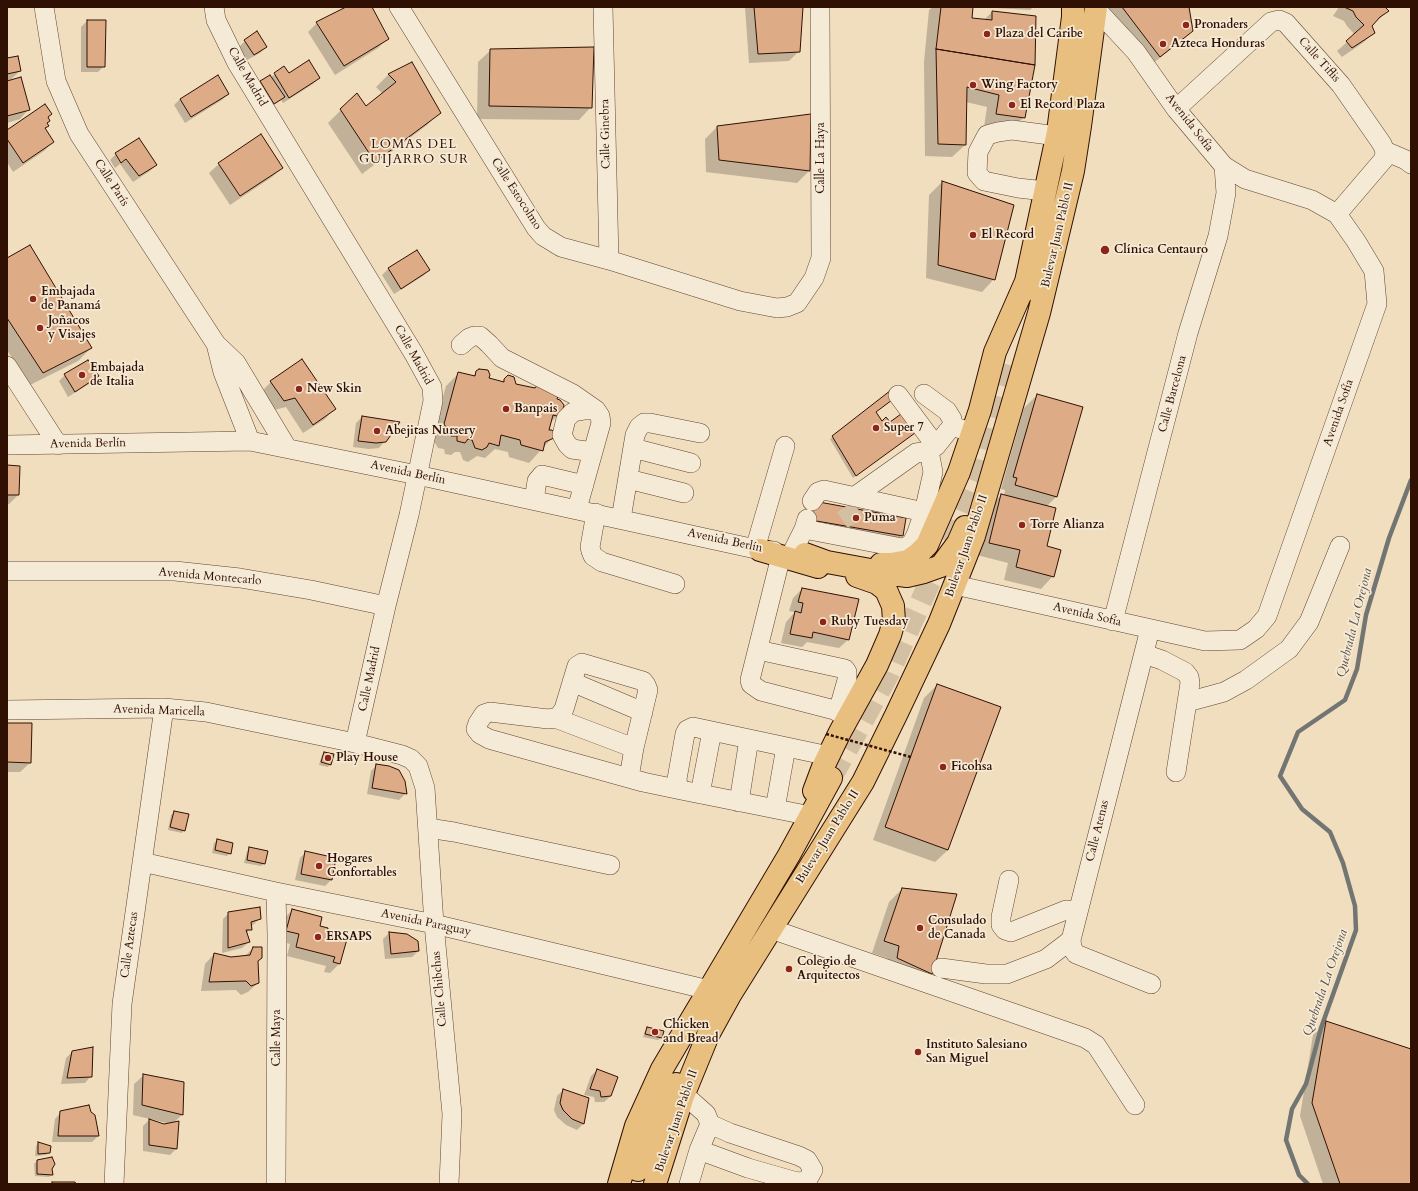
<!DOCTYPE html>
<html>
<head>
<meta charset="utf-8">
<style>
  body { margin:0 }
  #map { position:relative; width:1418px; height:1191px; overflow:hidden; background:#f0debe; font-family:Cardo,serif }
  canvas { display:block }
  .frame { position:absolute; inset:0; border:8px solid #301003; pointer-events:none }
</style>
</head>
<body>
<div id="map">
<canvas width="1418" height="1191"></canvas>
<div class="frame"></div>
</div>
<script>
const c = document.querySelector('canvas').getContext('2d');
c.lineJoin = 'round';
function fill(path, color) {
  c.fillStyle = color;
  c.fill(path, 'evenodd');
}
function toPath(rows) {
  const path = new Path2D();
  for (const r of rows) {
    path.moveTo(r[0], r[1]);
    for (let i = 2; i < r.length; i += 2) path.lineTo(r[i], r[i + 1]);
  }
  return path;
}
function strokePath(path, color, width, dash) {
  c.strokeStyle = color;
  c.lineWidth = width;
  c.lineCap = dash ? 'butt' : 'round';
  c.setLineDash(dash || []);
  c.stroke(path);
}
function drawText(font, color, halo, rows, align = 'center') {
  c.font = font + ' Cardo,serif';
  c.lineWidth = 3.5;
  c.setLineDash([]);
  c.textBaseline = 'middle';
  c.strokeStyle = halo;
  c.fillStyle = color;
  for (const [text, x, y, turn = 0] of rows) {
    c.save();
    c.translate(x, y);
    c.rotate((+turn || 0) * Math.PI / 180);
    c.textAlign = isNaN(turn) ? turn : align;
    if (halo) c.strokeText(text, 0, 0);
    c.fillText(text, 0, 0);
    c.restore();
  }
}
fill(toPath([
  [348,7,371,7,388,38,378,48,335,75,308,32,317,23],
  [745,7,802,7,799,51,789,61,749,63],
  [933,7,972,7,971,19,984,20,992,12,1024,117,1011,130,984,127,987,107,966,102,965,145,952,157,925,156,924,62,929,10],
  [979,7,1033,7,1030,10],
  [1100,7,1187,7,1192,31,1179,43,1147,68],
  [1339,7,1383,7,1388,11,1371,26,1374,32,1364,42,1342,57,1337,51,1355,35,1347,26,1344,21,1333,16],
  [87,21,104,66,98,72,81,72,81,27],
  [245,41,266,47,260,53,247,60,239,47],
  [491,50,591,107,579,120,477,119,478,62],
  [7,59,20,71,9,81,29,109,20,119,7,123],
  [411,63,439,113,427,125,362,174,328,123,341,110,365,107,383,94,376,87,388,75],
  [284,68,288,75,319,78,313,84,283,103,281,100,268,109,255,88,261,82,271,77],
  [228,94,222,100,185,123,174,105,180,99],
  [51,114,47,118,46,124,48,126,45,129,53,142,44,151,13,172,7,162,7,131],
  [718,126,809,171,797,183,706,172,705,139],
  [116,154,156,165,150,171,133,182,120,164,115,168,110,160],
  [219,164,282,168,272,177,230,205,209,173],
  [942,182,994,279,982,292,926,278,929,195],
  [417,251,429,270,423,276,394,294,382,275,388,269],
  [7,259,91,348,78,361,30,385,7,350],
  [477,372,488,379,502,382,508,376,515,385,534,389,539,384,556,400,561,412,549,424,547,431,553,437,529,463,509,457,508,452,495,449,485,458,477,456,468,462,463,460,460,452,455,452,451,455,445,454,444,449,438,448,432,438,446,386,459,373,473,376],
  [65,375,98,376,92,382,68,397,59,381],
  [271,382,334,409,325,419,303,433,286,407,274,410,262,391],
  [1037,395,1081,408,1056,497,1047,506,1045,547,1053,576,1041,589,1004,580,1008,563,977,555,989,508,1001,495,1004,496,1005,490,1001,489,1024,408],
  [875,412,882,422,914,433,853,478,830,439],
  [362,417,385,441,379,448,369,449,353,447,356,423],
  [7,466,18,495,9,504,7,504],
  [806,504,902,535,900,538,802,521],
  [802,589,849,639,839,648,807,642,802,647,781,643,786,622,794,613,794,612,789,611,793,598],
  [937,685,948,850,935,862,873,840,924,698],
  [7,724,30,763,20,772,7,772],
  [324,753,330,764,328,767,319,765,322,755],
  [377,765,404,782,405,794,399,800,367,794,371,771],
  [174,812,184,830,182,833,168,830,171,815],
  [217,840,230,853,227,856,212,853,214,843],
  [250,848,264,864,261,866,244,863,247,851],
  [306,852,335,859,331,880,325,886,295,880,300,858],
  [902,889,931,973,919,986,884,971,887,958,872,953,889,902],
  [292,910,318,927,325,934,339,964,330,973,324,972,326,966,287,956,290,944,277,940,283,920],
  [229,913,260,918,253,925,250,926,250,929,246,934,249,942,242,948,222,953,223,919],
  [389,933,418,951,412,957,385,959,383,939],
  [253,948,261,958,257,962,258,983,248,992,241,995,236,990,201,991,205,964,214,954,230,958,244,957],
  [1326,1023,1411,1050,1411,1184,1323,1184,1300,1116,1313,1035],
  [648,1028,661,1038,658,1040,643,1037,645,1031],
  [73,1051,91,1076,85,1083,61,1084,66,1058],
  [597,1070,611,1096,604,1102,595,1102,594,1097,584,1095,591,1076],
  [144,1075,183,1083,182,1115,173,1123,176,1149,170,1155,143,1151,143,1126,150,1119,133,1115,134,1084],
  [150,1119,171,1124,164,1125,150,1120],
  [563,1090,583,1124,577,1130,566,1125,557,1117,554,1110,557,1096],
  [61,1112,98,1136,92,1142,52,1142,55,1119],
  [38,1143,49,1152,46,1155,35,1156,36,1146],
  [37,1161,52,1175,49,1177,35,1176,34,1164]
]), '#0003');
strokePath(toPath([
  [1308,1184,1299,1175,1286,1140,1292,1109,1306,1084,1321,1028,1356,930,1355,906,1343,863,1330,832,1302,809,1280,776,1298,732,1345,700,1357,669,1366,615,1389,538,1411,480]
]), '#727572', 4.5);
const building = toPath([
  [346,7,372,7,389,39,344,66,316,22,346,7],
  [754,7,803,7,800,52,758,54,754,7],
  [941,7,973,7,972,18,992,20,992,11,1036,16,1035,65,936,49,941,7],
  [1122,7,1189,7,1193,31,1160,57,1122,7],
  [1344,7,1385,7,1389,11,1380,17,1372,26,1375,33,1352,48,1346,41,1364,25,1356,17,1353,11,1344,7],
  [87,20,106,20,105,67,87,67,87,20],
  [257,31,267,47,254,55,244,40,257,31],
  [594,47,592,108,489,106,490,49,594,47],
  [936,49,1035,65,1025,118,996,114,999,95,967,87,966,145,938,144,936,49],
  [18,56,21,71,7,74,7,58,18,56],
  [309,60,320,78,289,98,274,73,284,66,289,73,309,60],
  [412,62,441,113,375,162,340,109,357,93,366,106,396,82,388,74,412,62],
  [218,75,229,94,191,117,180,99,218,75],
  [270,75,285,97,274,104,260,81,270,75],
  [21,77,30,110,7,116,7,81,21,77],
  [45,104,52,114,48,117,50,121,47,123,49,126,45,128,54,142,23,163,7,139,7,130,45,104],
  [811,114,810,171,719,160,717,126,811,114],
  [261,134,283,168,240,196,218,163,261,134],
  [139,138,157,165,139,176,126,159,121,163,115,153,139,138],
  [942,181,1014,205,995,280,938,265,942,181],
  [30,245,92,348,43,373,7,318,7,258,30,245],
  [417,250,430,270,401,289,388,268,417,250],
  [302,359,336,409,313,425,295,398,284,401,270,381,302,359],
  [88,360,99,376,75,392,64,374,88,360],
  [479,369,488,370,490,375,489,378,504,382,504,379,508,375,514,377,516,384,535,388,539,383,559,393,557,399,560,400,564,405,562,413,557,416,553,415,549,430,552,430,555,433,554,438,545,442,543,451,521,445,520,440,501,435,499,446,489,443,487,447,482,450,475,448,472,440,468,439,465,443,457,441,457,436,451,436,444,424,458,372,475,376,476,371,479,369],
  [895,387,900,394,876,412,882,421,886,417,890,422,901,414,915,433,856,476,832,436,895,387],
  [1037,394,1083,407,1057,497,1015,485,1017,478,1013,477,1037,394],
  [362,416,400,422,386,442,376,443,358,441,362,416],
  [7,465,20,466,19,495,7,495,7,465],
  [1001,494,1056,508,1047,546,1061,550,1054,577,1016,567,1020,550,989,543,1001,494],
  [808,500,906,518,903,536,805,519,808,500],
  [802,588,859,599,849,640,813,632,812,638,790,634,795,611,801,613,803,603,798,602,802,588],
  [937,684,1001,707,948,850,885,827,937,684],
  [7,723,32,723,31,763,7,762,7,723],
  [324,752,334,754,331,765,321,762,324,752],
  [376,764,389,766,399,770,405,781,407,794,372,788,376,764],
  [174,811,189,814,185,831,170,827,174,811],
  [217,839,233,843,231,854,215,850,217,839],
  [249,847,268,851,265,864,247,860,249,847],
  [305,851,336,858,332,880,301,874,305,851],
  [902,888,957,894,932,974,897,958,899,946,884,941,902,888],
  [260,907,261,919,251,922,252,930,246,930,250,942,228,948,228,912,260,907],
  [292,909,322,917,320,926,328,928,327,934,347,939,340,964,333,962,335,957,296,947,299,934,286,931,292,909],
  [389,932,407,934,418,941,419,951,391,954,389,932],
  [253,947,262,947,262,958,258,961,259,983,251,986,246,981,209,982,214,953,231,957,250,955,253,947],
  [1326,1021,1411,1049,1411,1184,1340,1184,1312,1103,1326,1021],
  [647,1027,664,1031,662,1038,645,1034,647,1027],
  [93,1047,92,1077,67,1078,72,1051,93,1047],
  [597,1069,618,1077,611,1096,601,1097,600,1091,590,1089,597,1069],
  [143,1074,184,1082,183,1115,142,1105,143,1074],
  [563,1089,589,1098,584,1124,572,1119,563,1110,560,1103,563,1089],
  [89,1105,91,1112,95,1115,99,1136,58,1136,60,1111,89,1105],
  [149,1119,164,1124,179,1121,177,1149,149,1145,149,1119],
  [38,1142,51,1146,50,1153,38,1154,38,1142],
  [52,1157,55,1164,52,1169,53,1175,37,1174,37,1160,52,1157],
  [52,1182,75,1182,76,1184,52,1184,52,1182]
]);
fill(building, '#ddac87');
strokePath(building, '#301003', 1);
strokePath(toPath([
  [845,507,859,528]
]), '#d3bfa2', 19, [19, 10]);
strokePath(toPath([
  [831,778,889,673,944,550,975,477,1006,357]
]), '#d3bfa2', 22, [22, 11]);
const minor = toPath([
  [44,7,56,81,79,134,216,344,236,363,287,448],
  [214,7,216,20,237,63,414,354,432,387,433,401,409,515,386,606,355,743],
  [399,7,536,228,543,236,561,247,609,260,740,301,777,308,787,307,797,303,814,278,821,258,820,7],
  [603,7,609,260],
  [1176,109,1271,22,1279,20,1286,23,1341,85,1382,144,1385,151,1384,159,1337,214],
  [1385,151,1406,160,1411,164],
  [1045,191,1018,188,984,181,977,173,978,152,987,135,998,132,1012,130,1057,136],
  [216,344,223,372,250,441],
  [461,345,469,338,474,336,480,336,489,344,502,358,573,394,596,410,600,416,601,423,577,509],
  [7,366,58,445],
  [924,394,947,411,952,419,952,426],
  [898,395,936,446],
  [7,445,250,441,417,475,760,550,774,551],
  [633,448,691,463],
  [593,452,572,449,567,444,562,435,566,419,573,412,585,410,596,410],
  [628,479,684,493],
  [854,497,916,453,929,451,936,446,952,426,973,433],
  [534,500,537,481,542,475,584,485],
  [812,501,818,492,824,490,924,512],
  [596,513,590,547,591,551,593,556,602,562,675,584],
  [621,519,635,435,639,427,644,423,650,423,700,433],
  [804,529,902,548,906,547,911,544,916,535,924,512,933,472,929,451],
  [755,549,785,446],
  [792,553,804,529,807,519],
  [781,556,750,680,751,684,761,691,850,714],
  [7,571,175,571,240,578,311,590,386,606],
  [955,585,1205,641,1240,640,1256,629,1267,616,1377,304,1374,271,1356,241,1337,214,1312,200,1245,179,1224,166,1176,109,1136,52,1096,9],
  [1113,621,1188,333,1218,236,1226,193,1224,166],
  [1150,629,1071,940,1072,948,1076,954,1151,984],
  [758,650,845,669,847,672,847,680,838,712],
  [1144,654,1162,660,1185,672,1189,677,1190,683,1176,772],
  [572,682,643,712],
  [1187,702,1224,692,1246,680,1289,649,1309,622,1340,546],
  [7,710,164,708,206,712,355,743,402,755,411,759,418,766,425,788,434,924,452,1114,449,1184],
  [555,718,634,748],
  [629,778,634,748,648,690,646,685,643,681,582,663,577,666,564,709,559,716,555,718,548,719,490,712,484,714,478,723,476,729,480,734,489,739,643,782,681,790],
  [700,794,712,731],
  [739,802,749,739],
  [775,809,786,747],
  [806,815,681,790,678,786,677,779,685,734,687,730,693,727,829,756],
  [428,828,454,832,610,865],
  [142,862,276,892,434,924,709,990],
  [1009,880,1001,917,1001,925,1005,930,1011,932,1066,910,1078,911],
  [276,892,277,935,276,1184],
  [771,929,1085,1038,1096,1045,1135,1105],
  [941,968,986,974,1007,974,1046,959,1071,940],
  [683,1096,688,1098,706,1114,710,1124,730,1133,799,1156,807,1160,813,1170,807,1181,797,1182,748,1168,699,1150],
  [114,1184,122,1004,164,708],
  [689,1184,699,1150,710,1124]
]);
const major = toPath([
  [1024,291,1058,132,1073,17,1073,7],
  [760,550,818,567],
  [805,554,827,562,892,574,907,576,924,572,941,566,958,543,965,527],
  [881,564,891,564,908,561,918,554,927,545,959,472,980,410,995,352,1028,277],
  [814,791,823,767,840,732,877,665,890,635,894,621,893,606,886,590,877,583,857,576],
  [638,1170,652,1131,676,1084],
  [619,1184,636,1126,662,1069,789,855,831,778],
  [655,1184,683,1096,708,1035,730,995,863,782,896,715,939,624,974,536,1039,313,1063,213,1073,171,1080,126,1096,7]
]);
strokePath(minor, '#604432', 20);
strokePath(major, '#301003', 24);
strokePath(minor, '#f5ead5', 19);
strokePath(major, '#e8bf7f', 22);
strokePath(toPath([
  [826,734,911,757]
]), '#301003', 2.5, [3, 2]);
for (const [x, y, r, color] of [
  [1186,25,4,"#8f2418"],
  [987,34,4,"#8f2418"],
  [1163,44,4,"#8f2418"],
  [973,85,4,"#8f2418"],
  [1012,105,4,"#8f2418"],
  [973,235,4,"#8f2418"],
  [1105,250,5,"#8f2418"],
  [33,299,4,"#8f2418"],
  [40,328,4,"#8f2418"],
  [82,375,4,"#8f2418"],
  [299,389,4,"#8f2418"],
  [506,409,4,"#8f2418"],
  [876,428,4,"#8f2418"],
  [377,431,4,"#8f2418"],
  [856,518,4,"#8f2418"],
  [1022,525,4,"#8f2418"],
  [823,622,4,"#8f2418"],
  [328,758,4,"#8f2418"],
  [943,767,4,"#8f2418"],
  [319,866,4,"#8f2418"],
  [920,928,4,"#8f2418"],
  [318,937,4,"#8f2418"],
  [789,969,4,"#8f2418"],
  [655,1032,4,"#8f2418"],
  [918,1052,4,"#8f2418"]
]) {
  const dot = new Path2D();
  dot.arc(x, y, r, 0, 2 * Math.PI);
  c.fillStyle = color;
  c.fill(dot);
  strokePath(dot, '#f5ead5', 1.5);
}
drawText('bold 12px', '#301003', '#f5ead5', [
  ["Pronaders",1194,25],
  ["Plaza del Caribe",995,34],
  ["Azteca Honduras",1171,44],
  ["Wing Factory",981,85],
  ["El Record Plaza",1020,105],
  ["El Record",981,235],
  ["Clínica Centauro",1114,250],
  ["Embajada",41,292],
  ["de Panamá",41,306],
  ["Joñacos",48,321],
  ["y Visajes",48,335],
  ["Embajada",90,368],
  ["de Italia",90,382],
  ["New Skin",307,389],
  ["Banpais",514,409],
  ["Super 7",884,428],
  ["Abejitas Nursery",385,431],
  ["Puma",864,518],
  ["Torre Alianza",1030,525],
  ["Ruby Tuesday",831,622],
  ["Play House",336,758],
  ["Ficohsa",951,767],
  ["Hogares",327,859],
  ["Confortables",327,873],
  ["Consulado",928,921],
  ["de Canada",928,935],
  ["ERSAPS",326,937],
  ["Colegio de",797,962],
  ["Arquitectos",797,976],
  ["Chicken",663,1025],
  ["and Bread",663,1039],
  ["Instituto Salesiano",926,1045],
  ["San Miguel",926,1059]
], 'left');
drawText('12px', '#301003', '#f5ead5', [
  ["Calle Tiflis",1319,60,48],
  ["Calle Madrid",247,77,60],
  ["Avenida Sofía",1189,123,52],
  ["Calle Ginebra",606,134,-91],
  ["Calle La Haya",821,158,-90],
  ["Calle París",111,183,57],
  ["Calle Estocolmo",516,194,57],
  ["Bulevar Juan Pablo II",1058,235,-77],
  ["Calle Madrid",413,355,61],
  ["Calle Barcelona",1173,394,-75],
  ["Avenida Sofía",1339,413,-71],
  ["Avenida Berlín",88,444,-1],
  ["Avenida Berlín",408,473,12],
  ["Avenida Berlín",725,541,12],
  ["Bulevar Juan Pablo II",967,546,-71],
  ["Avenida Montecarlo",210,577,5],
  ["Avenida Sofía",1087,615,13],
  ["Calle Madrid",370,679,-78],
  ["Avenida Maricella",159,711,2],
  ["Calle Atenas",1098,831,-76],
  ["Bulevar Juan Pablo II",828,837,-58],
  ["Avenida Paraguay",426,923,12],
  ["Calle Aztecas",130,945,-82],
  ["Calle Chibchas",440,989,-95],
  ["Calle Maya",277,1038,-90],
  ["Bulevar Juan Pablo II",677,1121,-71]
]);
c.letterSpacing = '1px';
drawText('13px', '#301003', '#f5ead5', [
  ["LOMAS DEL",414,145],
  ["GUIJARRO SUR",414,160]
]);
c.letterSpacing = '0px';
drawText('italic 13px', '#564b44', '#f5ead5', [
  ["Quebrada La Orejona",1355,623,-76],
  ["Quebrada La Orejona",1326,983,-71]
]);
</script>
</body>
</html>
